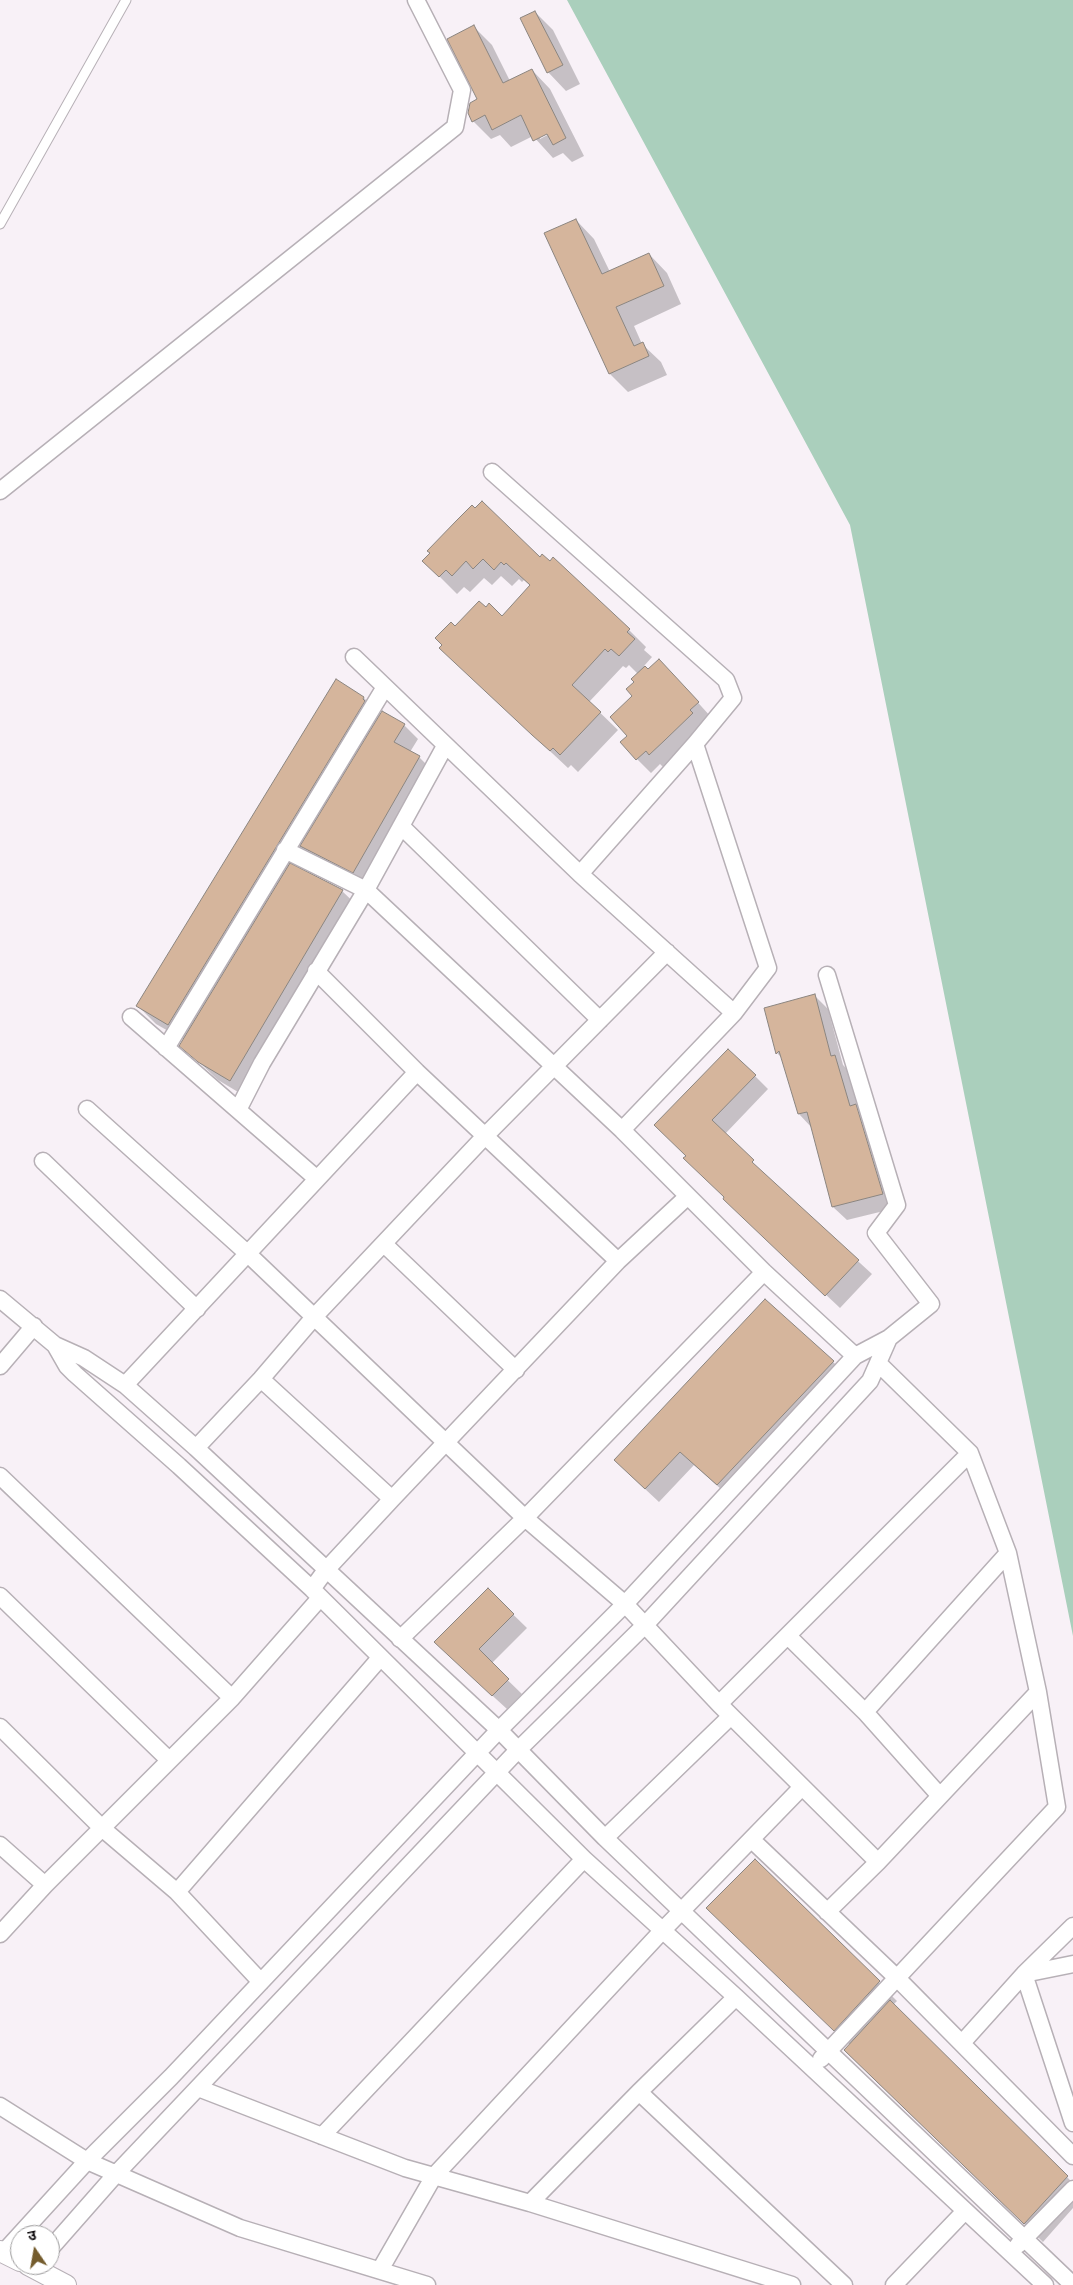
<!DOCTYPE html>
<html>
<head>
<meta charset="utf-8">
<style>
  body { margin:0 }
  #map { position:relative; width:1073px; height:2285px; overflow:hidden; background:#f8f1f7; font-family:"Source Sans 3","Noto Sans Devanagari",sans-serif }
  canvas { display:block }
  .north { position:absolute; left:10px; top:2225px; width:50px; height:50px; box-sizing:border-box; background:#fff; border:1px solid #9f9e9f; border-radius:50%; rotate:348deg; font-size:14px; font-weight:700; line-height:20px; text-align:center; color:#0f0c0e }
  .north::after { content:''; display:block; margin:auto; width:18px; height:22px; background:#745c2d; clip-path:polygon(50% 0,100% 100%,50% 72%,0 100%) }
</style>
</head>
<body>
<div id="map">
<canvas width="1073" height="2285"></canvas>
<div class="north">उ</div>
</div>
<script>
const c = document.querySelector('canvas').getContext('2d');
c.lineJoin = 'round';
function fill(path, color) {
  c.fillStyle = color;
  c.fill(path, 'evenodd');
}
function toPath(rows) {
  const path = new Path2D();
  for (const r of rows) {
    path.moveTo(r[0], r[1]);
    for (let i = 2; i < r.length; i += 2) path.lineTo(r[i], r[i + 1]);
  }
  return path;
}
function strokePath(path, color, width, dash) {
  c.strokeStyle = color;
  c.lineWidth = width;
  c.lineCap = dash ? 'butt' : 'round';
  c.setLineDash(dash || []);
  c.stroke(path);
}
fill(toPath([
  [567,0,1073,0,1073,1636,850,525]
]), '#aacfbc');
fill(toPath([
  [535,12,553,30,580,84,566,91,548,72],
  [474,27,492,45,510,81,532,70,550,89,584,156,572,162,563,153,553,158,533,136,511,147,500,135,491,139,473,121,479,100],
  [552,130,553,132,540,139,540,136],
  [576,220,594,239,610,272,649,254,667,273,681,304,634,326,642,344,661,362,667,375,628,392,610,374],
  [431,553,540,559,629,630,646,647,644,650,652,657,644,666,648,671,673,675,711,717,664,768,660,764,651,773,637,759,629,736,638,674,629,665,626,668,623,666,589,702,618,730,578,772,571,765,568,768,458,665,455,628,502,617,531,586,524,580,522,582,519,579,512,586,501,576,492,585,484,578,470,592,464,587,457,594,424,561],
  [364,698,381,715,404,725,418,739,410,752,419,757,433,771,367,885,315,860,304,849,293,867,342,891,361,909,248,1098,218,1080,181,1045,184,1040,156,1024,138,1006],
  [815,996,828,1009,843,1065,848,1070,896,1208,847,1220,833,1207,812,1128,799,1114,782,1058,777,1053,765,1009],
  [755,1076,768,1089,725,1134,765,1176,872,1274,840,1308,738,1212,669,1138],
  [833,1362,847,1375,731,1498,694,1465,659,1502,629,1474],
  [488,1590,527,1628,491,1664,522,1694,507,1709,449,1656],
  [755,1861,897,2001,893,2005,1073,2183,1073,2208,1043,2242,864,2068,850,2045,726,1926]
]), '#0003');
const building = toPath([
  [535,11,563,65,547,73,520,18,535,11],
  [474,25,503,83,532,69,566,138,553,145,547,134,533,141,521,115,492,130,485,115,472,122,468,113,470,103,477,99,447,39,474,25],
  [576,219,602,274,649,253,664,286,616,307,634,346,643,342,649,356,609,374,544,233,576,219],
  [482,501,540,557,542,554,550,561,553,557,630,629,627,632,635,639,619,656,611,649,608,652,605,649,572,685,601,712,560,755,553,748,550,751,532,735,439,648,442,645,435,638,451,622,455,626,479,601,486,607,489,603,502,616,530,585,506,563,504,565,501,562,494,570,483,559,473,569,466,561,452,576,446,570,439,577,422,561,430,553,427,551,457,520,472,505,475,508,482,501],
  [659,659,699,702,690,710,693,713,665,740,649,755,646,751,636,760,620,742,627,736,610,717,632,696,626,689,634,682,631,679,645,666,648,669,659,659],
  [336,679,364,697,363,699,365,701,168,1025,136,1006,336,679],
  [382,711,405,724,394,742,420,756,353,873,300,846,382,711],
  [290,863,343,890,230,1081,198,1062,179,1046,290,863],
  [815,994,831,1056,835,1055,850,1106,856,1104,883,1194,832,1207,807,1112,798,1114,779,1051,776,1054,764,1008,815,994],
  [728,1049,756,1075,712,1120,754,1160,752,1162,859,1260,825,1296,723,1199,724,1197,683,1158,686,1156,654,1125,728,1049],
  [765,1299,834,1361,717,1485,680,1452,645,1489,614,1460,765,1299],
  [488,1588,514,1614,479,1649,509,1679,492,1696,434,1642,488,1588],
  [755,1859,880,1981,834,2031,706,1908,755,1859],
  [890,2000,1068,2176,1024,2224,844,2050,890,2000]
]);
fill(building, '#d5b59c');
strokePath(building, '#8b8580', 1);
const service = toPath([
  [0,224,126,0]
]);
const minor = toPath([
  [492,472,726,680,733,698,695,744,580,874],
  [0,491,455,127,462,90,416,0],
  [354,657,580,874,734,1013],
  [401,826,600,1020],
  [285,850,366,890,622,1130,764,1272,855,1356],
  [316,971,417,1072,618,1261],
  [131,1017,316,1178],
  [166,1048,385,687],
  [87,1109,247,1253,525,1518,625,1604,719,1704,878,1862],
  [238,1110,262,1063,366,890,445,746],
  [622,1130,734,1013,768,968,695,744],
  [43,1161,197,1309],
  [384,1244,516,1370],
  [0,1299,55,1345,67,1366,75,1374,179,1466,312,1589,584,1859,736,1997,1045,2285],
  [55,1345,84,1358,125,1385,196,1448,499,1730,605,1838,1073,2285],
  [878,1363,970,1453],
  [0,1366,34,1326],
  [261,1379,392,1499],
  [125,1385,417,1072],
  [196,1448,261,1379,315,1316,485,1136,667,952],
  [0,1476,232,1698],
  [312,1589,326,1570,392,1499,618,1261,688,1196],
  [0,1596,169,1760],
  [789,1637,865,1712,940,1796],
  [400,1639,525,1518,764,1272],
  [719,1704,970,1453,1008,1553,1038,1692,1057,1807,821,2059],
  [865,1712,1008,1553],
  [0,1727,103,1829,177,1892,261,1982],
  [605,1838,731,1716],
  [752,1840,896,1977,1073,2156],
  [0,1845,45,1885],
  [177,1892,380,1658],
  [827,1912,878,1862,1038,1692],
  [0,1934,45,1885,232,1698,320,1598],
  [1073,1964,1024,1974,1073,2123],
  [962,2043,1024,1974,1073,1926],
  [198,2088,405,2168,530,2203,792,2285],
  [639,2092,844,2285],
  [0,2106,87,2161,240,2228,427,2285],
  [322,2136,584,1859],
  [530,2203,639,2092,736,1997],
  [1018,2245,1073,2189],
  [50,2249,116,2174,518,1750,645,1625,870,1381,889,1338],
  [3,2253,87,2161,171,2077,499,1730,625,1604,855,1356,889,1338,931,1304,876,1233,897,1205,827,975],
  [380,2270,434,2176,662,1931,802,1787],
  [894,2285,965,2211]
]);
const tertiary = toPath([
  [0,2251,20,2261],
  [28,2265,66,2285]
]);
strokePath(service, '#b7b0b6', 11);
strokePath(minor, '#b7b0b6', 19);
strokePath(tertiary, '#b7b0b6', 22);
strokePath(service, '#fff', 9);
strokePath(minor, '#fff', 16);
strokePath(tertiary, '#fff', 20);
</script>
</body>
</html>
